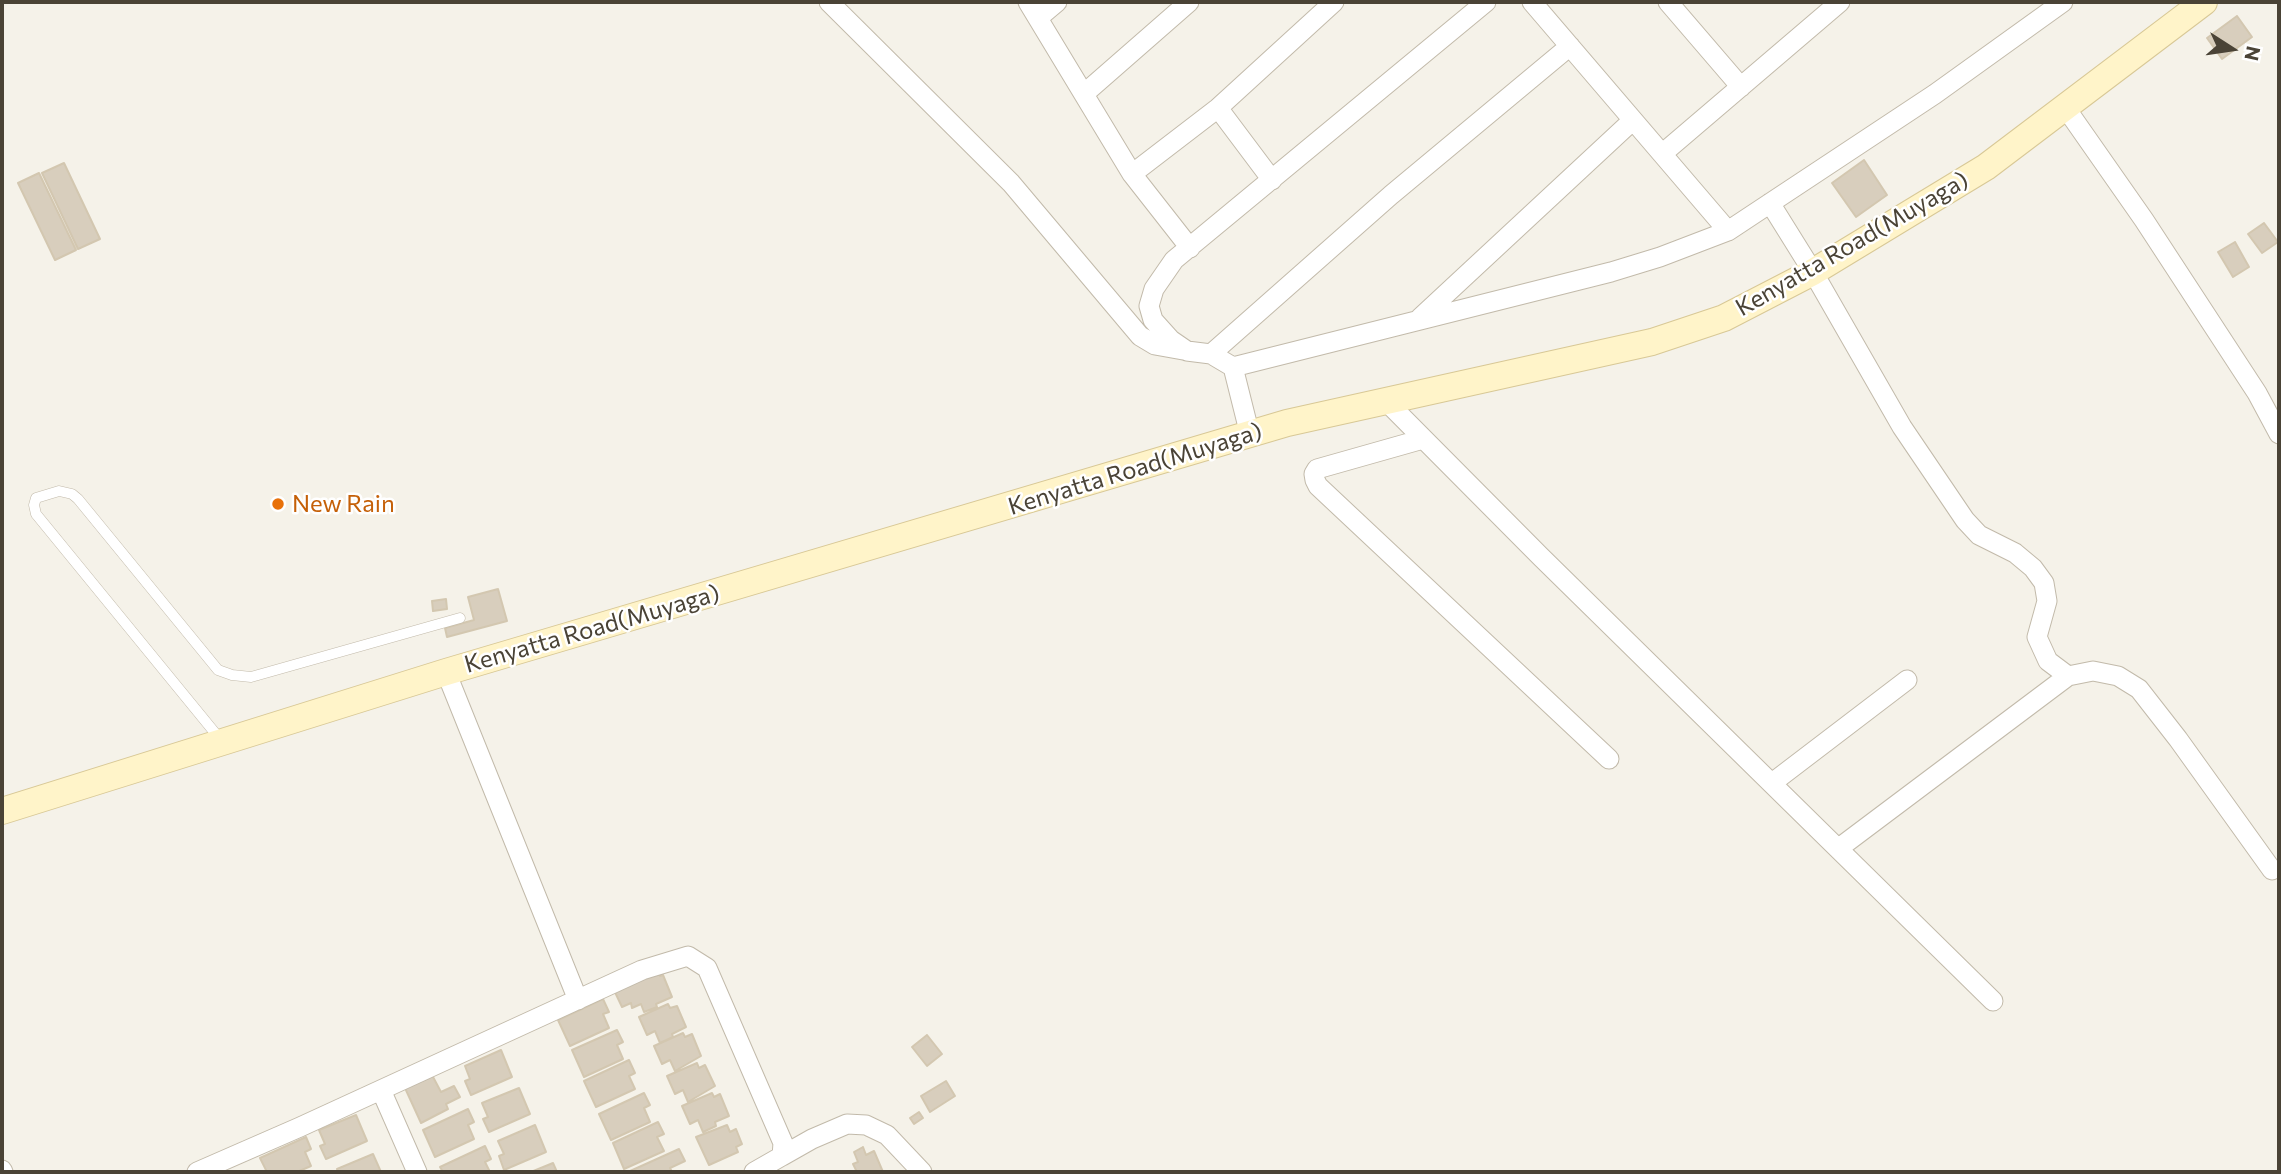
<!DOCTYPE html>
<html>
<head>
<meta charset="utf-8">
<style>
  body { margin:0 }
  #map { position:relative; width:2281px; height:1174px; overflow:hidden; background:#f5f2e9; font-family:Commissioner,sans-serif }
  canvas { display:block }
  .frame { position:absolute; inset:0; border:4px solid #4a4336; pointer-events:none }
  .north { position:absolute; left:2197px; top:14px; width:70px; height:70px; -webkit-text-stroke:5px #fff; paint-order:stroke; rotate:102deg; font-size:19px; font-weight:700; line-height:28px; text-align:center; color:#4a4336 }
  .north::after { content:''; display:block; margin:auto; width:24px; height:32px; background:#4a4336; clip-path:polygon(50% 0,100% 100%,50% 72%,0 100%) }
</style>
</head>
<body>
<div id="map">
<canvas width="2281" height="1174"></canvas>
<div class="frame"></div>
<div class="north">N</div>
</div>
<script>
const c = document.querySelector('canvas').getContext('2d');
c.lineJoin = 'round';
function fill(path, color) {
  c.fillStyle = color;
  c.fill(path, 'evenodd');
}
function toPath(rows) {
  const path = new Path2D();
  for (const r of rows) {
    path.moveTo(r[0], r[1]);
    for (let i = 2; i < r.length; i += 2) path.lineTo(r[i], r[i + 1]);
  }
  return path;
}
function strokePath(path, color, width, dash) {
  c.strokeStyle = color;
  c.lineWidth = width;
  c.lineCap = dash ? 'butt' : 'round';
  c.setLineDash(dash || []);
  c.stroke(path);
}
function drawText(font, color, halo, rows, align = 'center') {
  c.font = font + ' Commissioner,sans-serif';
  c.lineWidth = 5;
  c.setLineDash([]);
  c.textBaseline = 'middle';
  c.strokeStyle = halo;
  c.fillStyle = color;
  for (const [text, x, y, turn = 0] of rows) {
    c.save();
    c.translate(x, y);
    c.rotate((+turn || 0) * Math.PI / 180);
    c.textAlign = isNaN(turn) ? turn : align;
    if (halo) c.strokeText(text, 0, 0);
    c.fillText(text, 0, 0);
    c.restore();
  }
}
const building = toPath([
  [2237,16,2252,37,2222,59,2207,38,2237,16],
  [1864,160,1887,195,1856,217,1832,183,1864,160],
  [64,163,100,239,78,249,42,173,64,163],
  [39,173,76,250,55,260,18,183,39,173],
  [2264,223,2278,242,2262,253,2248,234,2264,223],
  [2235,242,2249,267,2233,277,2218,252,2235,242],
  [498,589,507,621,447,637,445,628,474,620,468,597,498,589],
  [446,599,447,609,433,611,432,601,446,599],
  [658,971,660,976,663,975,672,997,656,1004,657,1007,644,1012,641,1004,632,1008,631,1003,622,1007,613,988,658,971],
  [603,999,609,1012,603,1014,609,1028,570,1046,558,1020,603,999],
  [668,1004,670,1008,677,1006,686,1027,672,1034,673,1037,660,1043,655,1031,647,1035,639,1017,668,1004],
  [617,1030,623,1042,617,1045,623,1059,584,1077,572,1050,617,1030],
  [683,1033,685,1037,692,1034,701,1056,675,1071,670,1060,662,1064,654,1046,683,1033],
  [927,1035,942,1054,927,1066,912,1047,927,1035],
  [501,1050,512,1077,471,1095,465,1081,470,1079,465,1066,501,1050],
  [629,1060,635,1073,629,1076,635,1089,596,1107,584,1081,629,1060],
  [697,1063,699,1068,705,1065,715,1086,688,1102,683,1090,675,1094,667,1076,697,1063],
  [432,1075,441,1092,454,1086,460,1097,446,1104,448,1109,421,1123,405,1088,432,1075],
  [946,1081,955,1096,930,1112,921,1096,946,1081],
  [519,1088,530,1114,489,1132,483,1119,488,1117,482,1103,519,1088],
  [644,1093,650,1105,644,1108,650,1122,611,1140,599,1114,644,1093],
  [712,1093,714,1097,720,1094,729,1116,715,1122,716,1126,703,1132,698,1120,690,1124,682,1106,712,1093],
  [468,1109,474,1122,468,1125,474,1139,435,1157,423,1130,468,1109],
  [919,1112,923,1118,914,1124,910,1118,919,1112],
  [356,1115,367,1141,326,1159,320,1146,325,1144,319,1130,356,1115],
  [658,1122,664,1134,657,1137,664,1151,624,1169,613,1143,658,1122],
  [535,1125,546,1152,504,1170,499,1156,504,1154,498,1141,535,1125],
  [727,1125,730,1132,736,1129,742,1144,736,1147,738,1152,709,1165,696,1137,727,1125],
  [306,1137,311,1149,305,1152,311,1166,297,1172,267,1172,260,1158,306,1137],
  [485,1146,491,1159,485,1162,490,1172,443,1172,440,1167,485,1146],
  [863,1147,866,1155,874,1151,883,1172,857,1172,853,1164,858,1162,854,1152,863,1147],
  [679,1149,685,1161,670,1168,672,1172,628,1172,679,1149],
  [373,1154,381,1172,338,1172,337,1169,373,1154],
  [553,1163,557,1172,531,1172,553,1163]
]);
fill(building, '#d8cebd');
strokePath(building, '#d3c7b0', 2);
const lane = toPath([
  [220,739,36,514,34,505,36,498,59,491,72,494,78,499,218,670,232,675,251,677,460,618]
]);
const street = toPath([
  [829,2,1011,183,1140,336,1155,345,1183,350],
  [1028,2,1132,174,1190,248],
  [1486,2,1174,260,1154,289,1149,306,1153,320,1171,340,1187,351,1211,354,1233,367,1611,272,1660,257,1728,231,1935,94,2063,2],
  [1532,2,1728,231],
  [1668,2,1741,87],
  [1038,18,1057,2],
  [1085,93,1189,2],
  [2065,107,2144,220,2257,393,2279,434],
  [1218,108,1272,180],
  [1662,154,1840,2],
  [1132,174,1218,108,1334,2],
  [1770,203,1813,272,1902,427,1965,520,1979,535,2015,553,2033,568,2044,583,2047,601,2037,637,2048,661,2068,676],
  [1420,318,1632,121],
  [1211,354,1391,195,1570,46],
  [1233,367,1250,435],
  [1386,401,1541,557,1993,1001],
  [1423,439,1317,469,1314,474,1315,480,1318,486,1609,759],
  [446,672,578,1000],
  [1772,783,1907,680],
  [1839,848,2068,676,2093,671,2118,676,2139,689,2178,739,2272,870],
  [381,1090,417,1172],
  [782,1156,812,1139,847,1124,866,1125,887,1135,922,1172],
  [2,1170,3,1172],
  [197,1172,300,1127,642,970,688,956,707,968,783,1143,782,1156,754,1172]
]);
const secondary = toPath([
  [2,811,446,672,1287,423,1652,342,1724,318,1813,272,1986,167,2204,2]
]);
strokePath(lane, '#c2baaa', 11);
strokePath(street, '#c2baaa', 21);
strokePath(secondary, '#d8c896', 28);
strokePath(lane, '#fff', 10);
strokePath(street, '#fff', 19);
strokePath(secondary, '#fff4c9', 26);
for (const [x, y, r, color] of [
  [278,504,7,"#e8710a"]
]) {
  const dot = new Path2D();
  dot.arc(x, y, r, 0, 2 * Math.PI);
  c.fillStyle = color;
  c.fill(dot);
  strokePath(dot, '#fff', 2.5);
}
drawText('24px', '#4a4336', '#fff', [
  ["Kenyatta Road(Muyaga)",1852,244,-30],
  ["Kenyatta Road(Muyaga)",1135,469,-17],
  ["Kenyatta Road(Muyaga)",592,629,-16]
]);
drawText('24px', '#c56008', '#fff', [
  ["New Rain",292,504]
], 'left');
</script>
</body>
</html>
